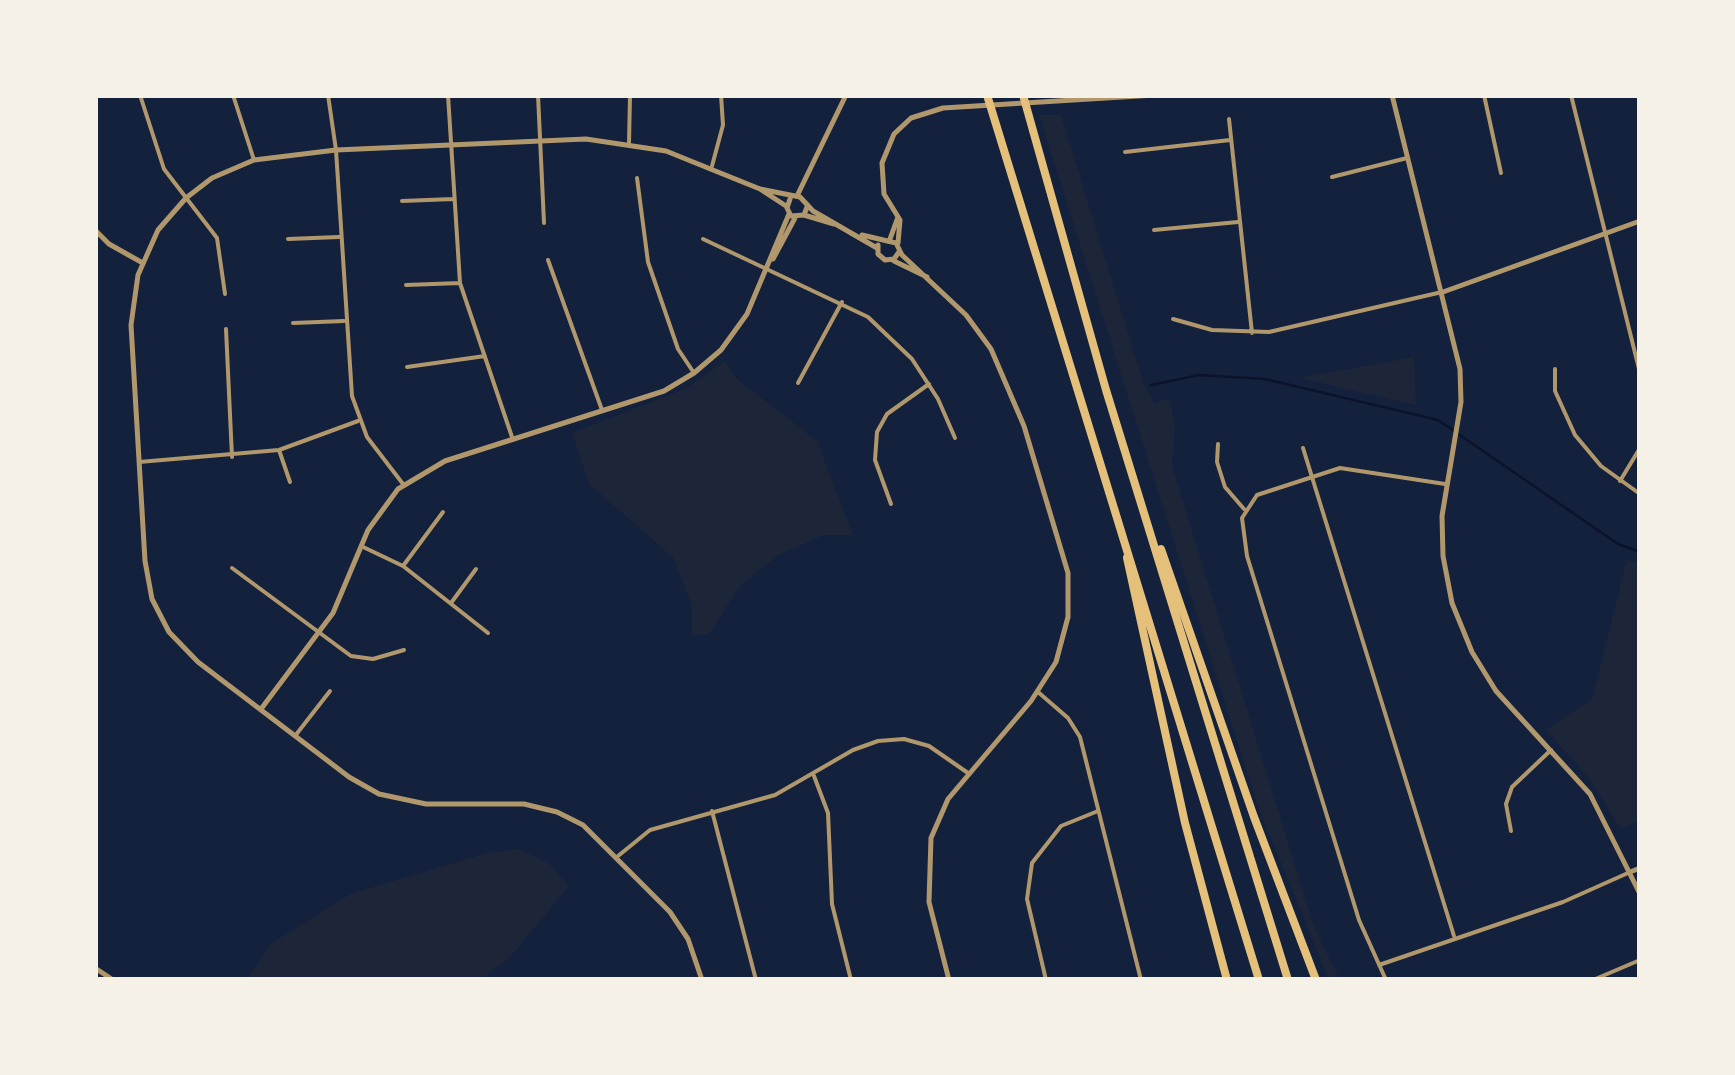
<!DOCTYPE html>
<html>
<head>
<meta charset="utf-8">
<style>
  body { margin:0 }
  #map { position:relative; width:1735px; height:1075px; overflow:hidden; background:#14213d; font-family:"Noto Sans",sans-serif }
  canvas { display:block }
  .frame { position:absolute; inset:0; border:98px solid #f6f1e7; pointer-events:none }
</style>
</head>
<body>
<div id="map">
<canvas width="1735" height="1075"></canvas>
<div class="frame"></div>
</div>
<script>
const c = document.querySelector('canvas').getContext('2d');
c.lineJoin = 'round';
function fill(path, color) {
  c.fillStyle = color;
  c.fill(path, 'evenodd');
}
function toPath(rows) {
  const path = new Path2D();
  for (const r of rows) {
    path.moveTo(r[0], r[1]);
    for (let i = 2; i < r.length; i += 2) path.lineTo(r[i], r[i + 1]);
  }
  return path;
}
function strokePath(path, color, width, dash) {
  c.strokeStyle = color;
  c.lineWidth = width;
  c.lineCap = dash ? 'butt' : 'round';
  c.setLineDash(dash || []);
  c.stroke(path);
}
fill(toPath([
  [1039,115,1061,115,1143,382,1154,403,1169,398,1175,426,1172,466,1313,924,1340,980,1329,980,1257,804],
  [1414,357,1416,405,1299,378],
  [725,361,736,378,817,441,853,535,823,535,777,556,740,586,709,634,692,636,692,606,673,557,589,484,572,433,687,388],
  [1627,560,1640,564,1640,820,1621,829,1589,778,1546,730,1592,699],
  [519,849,548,863,569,886,511,956,481,980,246,980,271,944,350,894,488,853]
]), '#1d2539');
strokePath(toPath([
  [1151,385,1199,375,1265,379,1438,420,1618,544,1640,552]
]), '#0b132b', 2.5);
strokePath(toPath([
  [140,95,164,169,217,238,225,294],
  [233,95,254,160],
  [328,95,336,150,352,396,367,437,403,484],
  [448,95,460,283,513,440],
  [538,95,544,223],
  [1484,95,1501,173],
  [1571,95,1640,373],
  [1229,119,1252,333],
  [629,143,630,95],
  [1125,152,1230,140],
  [712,166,723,125,721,95],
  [1332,177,1407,158],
  [637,178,648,262,678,349,694,373],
  [402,201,453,199],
  [1154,230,1238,222],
  [288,239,339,237],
  [703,239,868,317,912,359,938,399,955,438],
  [548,260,602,410],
  [406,285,460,283],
  [1173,319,1212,330,1269,332,1442,292],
  [293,323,344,321],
  [226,329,232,457],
  [407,367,485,356],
  [1555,369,1555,391,1575,435,1601,466,1640,494],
  [798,383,842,302],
  [1218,444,1217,462,1225,487,1244,509],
  [1303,448,1454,936],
  [279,450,290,482],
  [139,462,279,450,358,421],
  [1620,481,1640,448],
  [891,504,875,460,877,432,887,414,929,384],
  [361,546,403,566,488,633],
  [403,566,443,512],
  [232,568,351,656,373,659,404,650],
  [451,603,476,569],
  [1038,692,1068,718,1080,737,1141,980],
  [295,736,330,691],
  [814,776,828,813,832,904,851,980],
  [712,811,756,980],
  [1511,831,1506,804,1512,787,1551,750],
  [618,856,650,830,775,795,853,750,878,741,904,739,929,746,968,773],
  [1379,965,1563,902,1628,873],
  [1046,980,1027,899,1032,863,1061,826,1098,811],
  [1386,980,1359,920,1247,556,1242,518,1257,495,1340,468,1445,484],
  [1593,980,1640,960]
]), '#b1986c', 4);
strokePath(toPath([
  [1392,95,1460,369,1461,402,1442,516,1443,556,1452,603,1472,652,1496,691,1590,794,1640,894],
  [760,189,786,206],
  [797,196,846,95],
  [790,199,787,208,791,216,804,215,807,207],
  [804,215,834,224],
  [95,230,109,244,141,262],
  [862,235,896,243,902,255,966,315,991,349,1024,426,1068,573,1068,617,1056,662,1031,701,948,799,931,838,929,902,949,980],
  [890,239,898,217],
  [898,243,900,220,884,194,882,163,894,134,911,118,943,108,1155,95],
  [878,245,878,254,885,260,894,259,899,252],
  [773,259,795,218],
  [894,261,927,277],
  [1443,292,1640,221],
  [261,709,333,613,368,530,398,489,445,461,664,391,694,373,721,350,747,314,789,214],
  [1630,872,1640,868],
  [95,968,113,980],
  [702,980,688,939,670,912,583,825,557,812,524,804,426,804,379,794,349,777,198,662,169,632,152,599,145,561,131,325,138,275,158,230,186,198,212,178,254,160,336,150,586,139,666,151,760,189,800,197,813,211,877,248]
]), '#b1986c', 5);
strokePath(toPath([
  [987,95,1259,980],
  [1023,95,1106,390,1288,980],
  [1161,549,1254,817,1316,980],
  [1127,558,1185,823,1227,980]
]), '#e5c07b', 8);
</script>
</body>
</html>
